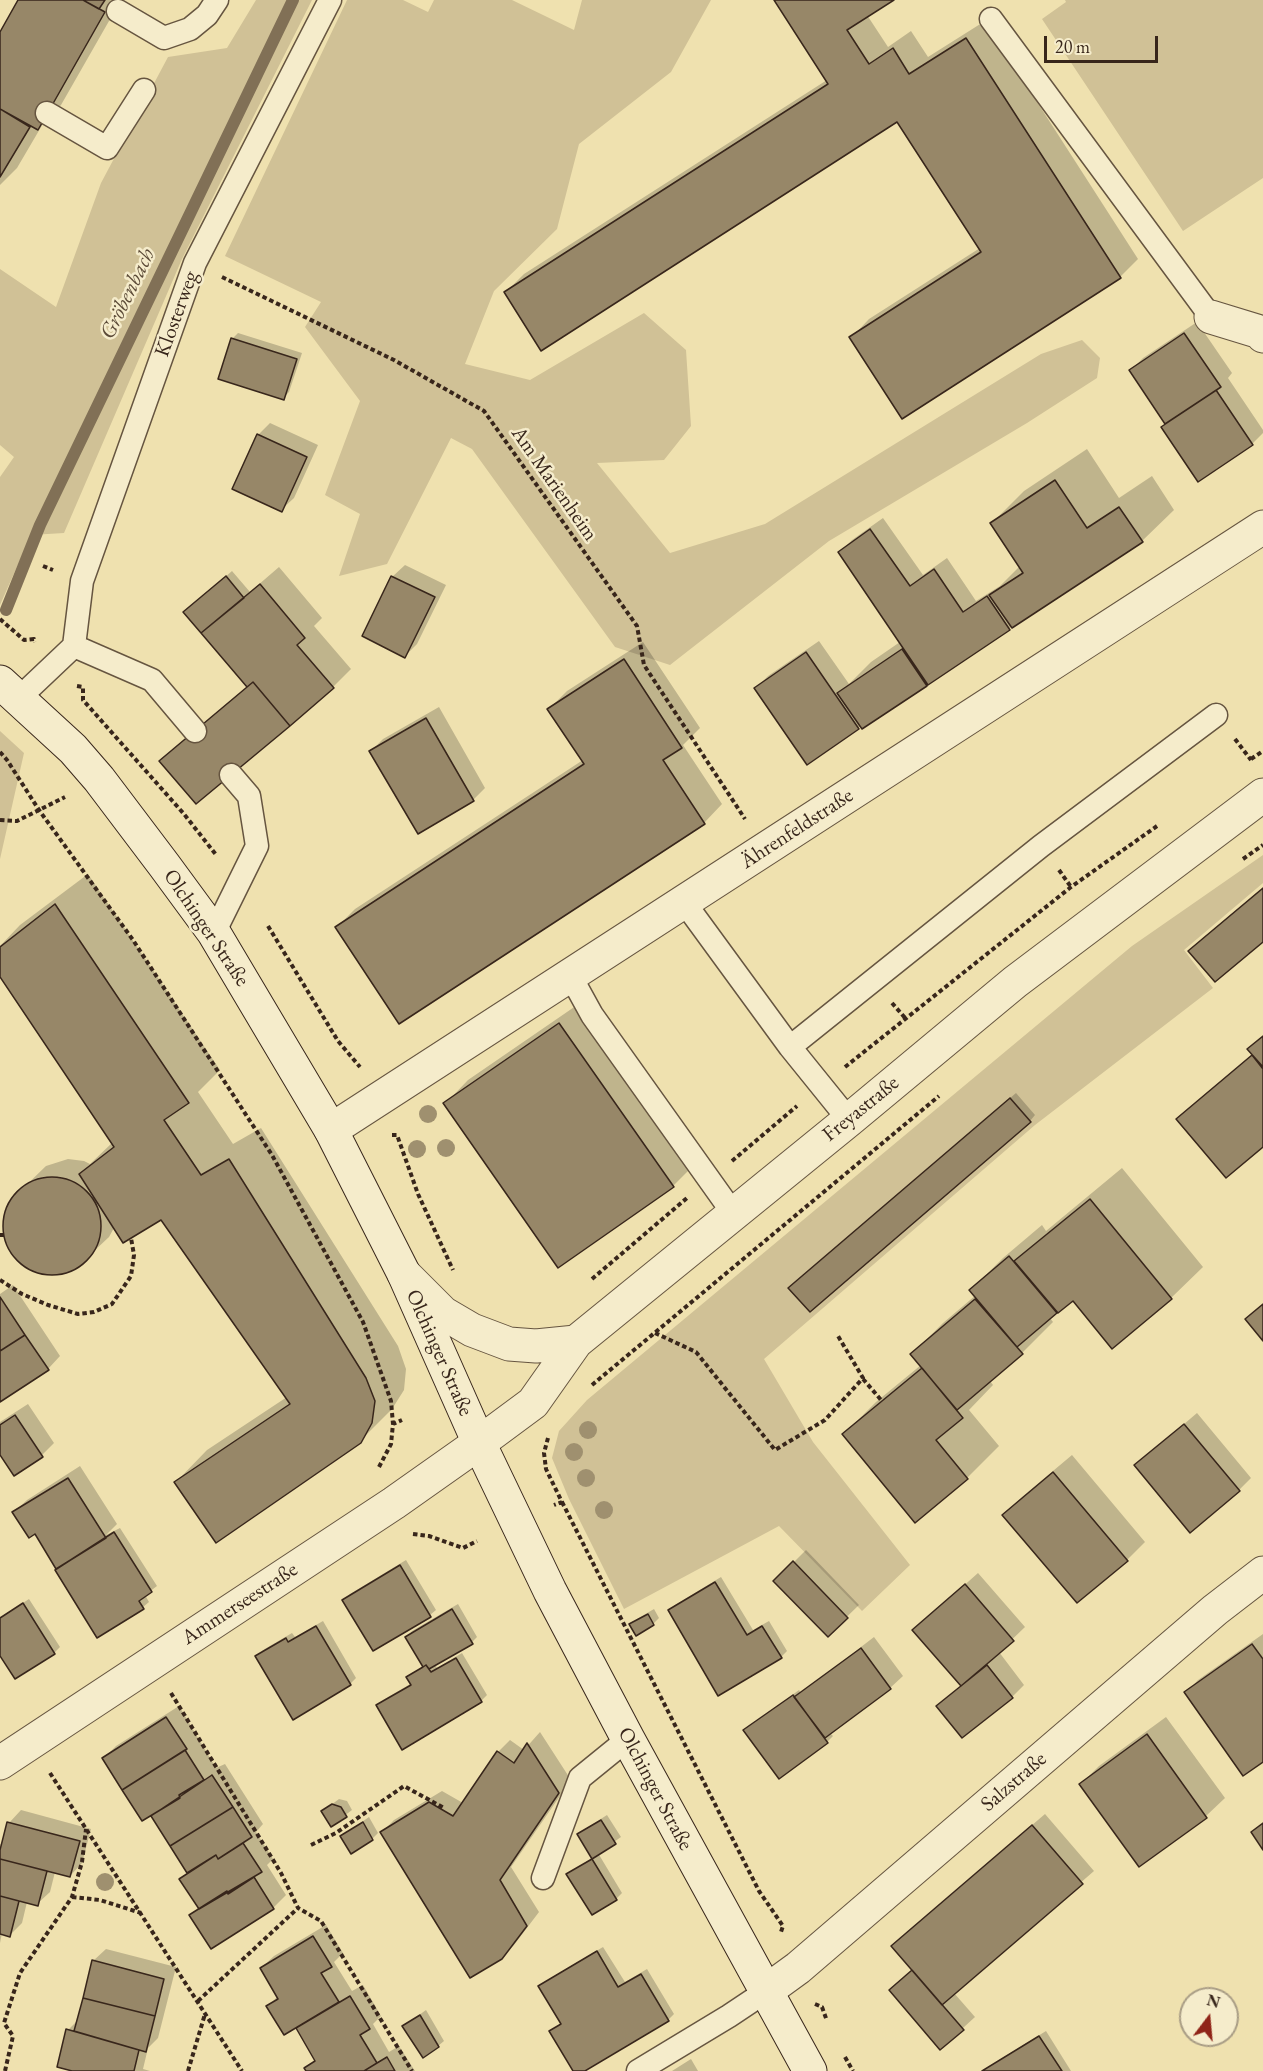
<!DOCTYPE html>
<html>
<head>
<meta charset="utf-8">
<style>
  body { margin:0 }
  #map { position:relative; width:1263px; height:2071px; overflow:hidden; background:#efe1af; font-family:"EB Garamond",serif }
  canvas { display:block }
  .north { position:absolute; left:1179px; top:1987px; width:60px; height:60px; box-sizing:border-box; background:#f5eccb; border:2px solid #a99d85; border-radius:50%; rotate:16deg; font-size:16px; font-weight:700; line-height:24px; text-align:center; color:#38261b }
  .north::after { content:''; display:block; margin:auto; width:21px; height:27px; background:#8f2418; clip-path:polygon(50% 0,100% 100%,50% 72%,0 100%) }
  .scale { position:absolute; left:1044px; top:36px; width:114px; height:27px; box-sizing:border-box; border:3px solid #38261b; border-top:0; padding-left:8px; font-size:18px; line-height:21px; white-space:nowrap; color:#38261b; -webkit-text-stroke:4px #f5eccb; paint-order:stroke }
</style>
</head>
<body>
<div id="map">
<canvas width="1263" height="2071"></canvas>
<div class="north">N</div>
<div class="scale">20 m</div>
</div>
<script>
const c = document.querySelector('canvas').getContext('2d');
c.lineJoin = 'round';
function fill(path, color) {
  c.fillStyle = color;
  c.fill(path, 'evenodd');
}
function toPath(rows) {
  const path = new Path2D();
  for (const r of rows) {
    if (r.length === 3) {
      path.moveTo(r[0] + r[2], r[1]);
      path.arc(r[0], r[1], r[2], 0, 2 * Math.PI);
      continue;
    }
    path.moveTo(r[0], r[1]);
    for (let i = 2; i < r.length; i += 2) path.lineTo(r[i], r[i + 1]);
  }
  return path;
}
function strokePath(path, color, width, dash) {
  c.strokeStyle = color;
  c.lineWidth = width;
  c.lineCap = dash ? 'butt' : 'round';
  c.setLineDash(dash || []);
  c.stroke(path);
}
function drawText(font, color, halo, rows, align = 'center') {
  c.font = font + ' "EB Garamond",serif';
  c.lineWidth = 5;
  c.setLineDash([]);
  c.textBaseline = 'middle';
  c.strokeStyle = halo;
  c.fillStyle = color;
  for (const [text, x, y, turn = 0] of rows) {
    c.save();
    c.translate(x, y);
    c.rotate((+turn || 0) * Math.PI / 180);
    c.textAlign = isNaN(turn) ? turn : align;
    if (halo) c.strokeText(text, 0, 0);
    c.fillText(text, 0, 0);
    c.restore();
  }
}
fill(toPath([
  [256,0,312,0,182,259,64,533,31,535,0,605,0,477,14,457,0,445,0,269,56,307,101,183,168,57,227,48],
  [347,0,403,0,428,12,434,0,512,0,574,30,582,0,711,0,671,72,579,144,557,229,494,291,465,364,530,380,644,313,686,350,691,426,664,460,597,463,670,553,765,524,1041,354,1082,340,1100,358,1097,378,1027,423,829,541,670,665,615,647,472,449,451,438,387,564,339,576,360,514,325,495,360,401,305,327,321,302,225,256],
  [1065,0,1263,0,1263,178,1183,231,1042,19,1066,2],
  [0,731,24,753,0,859],
  [1263,855,1263,883,1184,950,1213,988,1035,1125,764,1359,813,1442,910,1565,862,1611,779,1526,624,1609,569,1499,552,1458,559,1431,587,1400,1132,946]
]), '#d0c196');
fill(toPath([
  [20,0,121,0,61,105,44,122,17,168,0,185,0,35],
  [776,0,891,0,867,15,888,47,911,31,928,57,985,21,1138,259,1120,277,851,338,869,319,980,248,897,120,506,292,524,274,827,80],
  [1197,322,1232,373,1228,378,1263,430,1263,433,1252,444,1167,423,1131,370,1143,358],
  [238,333,302,353,289,392,283,398,232,339],
  [270,423,318,445,294,498,281,510,258,435],
  [1087,449,1119,498,1152,476,1174,510,1142,541,858,728,756,688,768,676,819,641,849,684,871,662,900,642,840,552,852,540,883,518,923,575,947,558,976,601,1000,586,1020,566,992,523,1024,491],
  [405,565,446,585,417,644,405,656,392,577],
  [279,567,322,618,314,626,351,669,333,687,248,686,203,632,191,607,232,571,250,592],
  [643,642,700,728,683,745,722,804,704,823,337,927,355,909,583,760,549,709,567,691],
  [439,707,485,788,473,800,419,831,371,751,383,739],
  [88,874,220,1070,198,1092,233,1144,261,1128,398,1346,406,1369,404,1390,392,1409,360,1441,176,1482,207,1450,287,1397,161,1218,115,1226,109,1237,77,1267,60,1273,44,1273,26,1266,14,1255,6,1234,5,1218,15,1196,46,1166,68,1159,84,1161,90,1164,113,1142,0,974,0,946,20,925],
  [583,1001,696,1163,673,1186,445,1104,468,1080],
  [1016,1093,1035,1115,1030,1121,796,1282],
  [1122,1168,1203,1267,1171,1298,1073,1299,1050,1318,1053,1322,1022,1353,990,1381,993,1385,969,1410,999,1446,967,1478,915,1521,844,1434,876,1402,921,1365,912,1354,943,1323,976,1295,971,1290,1003,1258,1042,1225,1046,1231],
  [13,1285,60,1356,48,1369,0,1400,0,1294],
  [28,1404,54,1443,42,1455,0,1452,0,1422],
  [1197,1413,1251,1478,1239,1490,1136,1465],
  [1072,1455,1145,1542,1127,1560,1004,1515,1022,1497],
  [80,1466,117,1524,106,1535,120,1528,157,1586,145,1595,149,1602,143,1607,98,1636,35,1532,14,1512,27,1500],
  [806,1550,859,1605,828,1635,775,1581],
  [406,1560,436,1610,430,1615,373,1649,344,1600,350,1594],
  [978,1573,1025,1627,999,1652,1024,1685,1012,1697,938,1706,962,1685,914,1630],
  [721,1577,753,1630,769,1621,787,1651,781,1657,669,1610,675,1605],
  [29,1599,60,1647,54,1653,0,1652,0,1618],
  [458,1604,477,1637,472,1642,435,1664,437,1668,462,1653,487,1695,481,1701,378,1706,383,1700,412,1683,408,1677,424,1665,407,1637,412,1631],
  [654,1609,659,1618,653,1624,631,1624,637,1619],
  [323,1621,356,1678,350,1684,257,1656,263,1650,292,1633,295,1637],
  [1263,1634,1263,1760,1186,1693,1198,1680],
  [874,1637,903,1676,890,1688,830,1733,833,1736,827,1742,751,1725,799,1690,801,1693],
  [179,1706,216,1768,225,1764,263,1824,256,1832,273,1859,267,1865,286,1895,273,1908,211,1947,191,1916,199,1908,181,1879,188,1872,151,1814,104,1758,116,1746],
  [1166,1717,1225,1798,1206,1816,1139,1865,1081,1784,1099,1766],
  [540,1732,571,1780,511,1867,539,1912,514,1945,501,1958,382,1832,394,1820,442,1791,463,1803,498,1752,510,1740,524,1750],
  [339,1799,347,1801,352,1810,332,1825,323,1811],
  [21,1810,91,1829,82,1863,70,1876,55,1872,50,1892,37,1904,27,1902,22,1923,10,1935,2,1933,0,1943,0,1844,3,1845,9,1823],
  [1045,1814,1094,1871,954,1993,975,2017,941,2048,905,1934],
  [607,1815,621,1837,598,1853,622,1893,616,1899,592,1913,568,1874,593,1857,579,1834,585,1829],
  [369,1817,378,1833,372,1839,342,1836],
  [326,1925,343,1953,334,1962,352,1991,363,1985,381,2016,373,2024,389,2052,399,2046,415,2071,308,2071,306,2068,316,2059,296,2026,268,2006,278,1996,261,1968,274,1956],
  [603,1947,625,1982,647,1969,674,2014,668,2020,582,2071,575,2071,551,2031,562,2023,540,1987,546,1981],
  [106,1949,176,1967,158,2038,148,2048,143,2069,150,2071,72,2071,68,2030,79,2019,93,1961],
  [426,2010,444,2041,438,2046,404,2026],
  [1046,2031,1071,2071,981,2071],
  [691,2059,698,2071,672,2071]
]), '#0003');
strokePath(toPath([
  [6,610,40,525,293,0]
]), '#817056', 12);
const building = toPath([
  [18,0,83,0,105,12,38,130,0,109,0,32,18,0],
  [83,0,105,0,99,9,83,0],
  [774,0,894,0,847,30,869,64,893,48,909,74,966,38,1121,278,902,419,849,337,981,252,897,122,541,351,504,292,828,84,774,0],
  [0,109,30,127,0,177,0,109],
  [1184,333,1221,387,1165,424,1129,370,1184,333],
  [231,338,297,359,284,400,218,379,231,338],
  [1216,390,1253,445,1198,482,1161,427,1216,390],
  [257,434,307,457,282,512,232,489,257,434],
  [1055,480,1087,528,1119,507,1143,542,1012,628,989,595,1023,573,990,523,1055,480],
  [870,529,910,586,934,569,963,612,987,596,1010,630,928,685,838,552,870,529],
  [226,576,244,598,201,633,183,612,226,576],
  [391,576,435,597,405,658,362,636,391,576],
  [260,584,305,638,297,645,334,688,290,726,253,682,247,687,201,633,260,584],
  [902,649,927,686,862,729,837,693,902,649],
  [806,652,859,729,807,765,754,688,806,652],
  [624,659,682,748,663,760,705,824,399,1024,335,927,584,764,547,709,624,659],
  [253,682,290,726,196,804,159,761,253,682],
  [426,718,474,801,418,834,369,751,426,718],
  [1263,888,1263,942,1215,982,1188,951,1263,888],
  [55,904,189,1103,164,1120,201,1175,229,1159,366,1378,375,1401,372,1423,361,1443,216,1543,174,1482,290,1404,161,1220,123,1243,79,1174,114,1147,0,977,0,947,55,904],
  [559,1023,674,1187,558,1268,443,1103,559,1023],
  [1263,1036,1263,1067,1247,1049,1263,1036],
  [1252,1055,1263,1069,1263,1147,1226,1178,1176,1119,1252,1055],
  [1010,1098,1031,1122,810,1312,788,1288,1010,1098],
  [52,1226,49],
  [1090,1199,1172,1299,1112,1349,1073,1301,1058,1313,1014,1261,1090,1199],
  [1009,1256,1057,1313,1017,1347,969,1290,1009,1256],
  [0,1297,25,1335,0,1351,0,1297],
  [975,1299,1023,1354,957,1410,910,1354,975,1299],
  [1263,1304,1263,1341,1245,1319,1263,1304],
  [25,1335,49,1370,0,1402,0,1351,25,1335],
  [922,1368,963,1418,936,1440,968,1479,915,1523,842,1434,922,1368],
  [15,1415,43,1457,14,1476,0,1455,0,1425,15,1415],
  [1184,1424,1240,1491,1190,1533,1134,1465,1184,1424],
  [1053,1472,1128,1561,1077,1603,1002,1515,1053,1472],
  [68,1478,106,1538,56,1569,35,1534,29,1538,12,1512,68,1478],
  [114,1532,152,1592,139,1601,144,1609,97,1638,55,1570,114,1532],
  [793,1561,848,1618,828,1637,773,1581,793,1561],
  [400,1565,431,1617,373,1651,342,1600,400,1565],
  [715,1582,747,1635,762,1626,782,1658,718,1696,668,1610,715,1582],
  [965,1584,1014,1641,961,1686,912,1630,965,1584],
  [23,1603,55,1654,15,1679,0,1656,0,1618,23,1603],
  [452,1609,473,1644,429,1669,426,1665,423,1667,405,1637,452,1609],
  [648,1614,654,1625,636,1636,629,1624,648,1614],
  [316,1626,351,1685,293,1720,255,1656,286,1638,288,1642,316,1626],
  [1252,1644,1263,1659,1263,1762,1243,1776,1184,1692,1252,1644],
  [861,1648,891,1689,825,1738,794,1697,861,1648],
  [456,1658,482,1702,402,1750,376,1705,411,1685,406,1677,423,1667,426,1665,431,1672,456,1658],
  [987,1665,1013,1698,962,1738,936,1706,987,1665],
  [793,1695,828,1743,779,1779,743,1730,793,1695],
  [166,1717,187,1749,122,1790,102,1758,166,1717],
  [1147,1734,1207,1818,1139,1867,1079,1784,1147,1734],
  [527,1743,559,1793,500,1880,527,1926,502,1959,470,1978,380,1832,429,1802,453,1816,497,1751,514,1763,527,1743],
  [185,1750,204,1780,179,1795,180,1798,142,1821,122,1790,185,1750],
  [212,1775,233,1807,170,1846,151,1816,212,1775],
  [332,1804,341,1807,347,1817,331,1827,321,1811,332,1804],
  [233,1807,252,1837,218,1859,216,1855,187,1873,170,1846,233,1807],
  [601,1820,616,1844,592,1859,577,1834,601,1820],
  [7,1822,80,1841,70,1877,0,1859,0,1850,7,1822],
  [363,1822,373,1840,351,1854,340,1836,363,1822],
  [1263,1823,1263,1850,1251,1832,1263,1823],
  [1032,1825,1083,1884,942,2005,891,1946,1032,1825],
  [243,1843,262,1872,199,1909,179,1879,216,1855,218,1859,243,1843],
  [0,1859,47,1871,38,1906,0,1896,0,1859],
  [592,1859,617,1900,592,1915,566,1874,592,1859],
  [254,1877,274,1909,211,1949,189,1915,227,1891,228,1894,254,1877],
  [0,1896,19,1901,10,1937,0,1934,0,1896],
  [313,1936,332,1967,321,1973,339,2002,284,2035,266,2006,278,1999,260,1968,313,1936],
  [597,1951,618,1987,641,1974,669,2021,585,2071,573,2071,549,2031,561,2024,538,1986,597,1951],
  [92,1960,164,1979,155,2016,83,1998,92,1960],
  [912,1970,964,2030,940,2050,889,1990,912,1970],
  [350,1996,370,2029,360,2035,377,2063,364,2071,306,2071,304,2068,315,2061,296,2028,350,1996],
  [83,1998,155,2016,146,2052,74,2031,83,1998],
  [420,2015,439,2047,423,2058,402,2026,420,2015],
  [66,2029,139,2050,134,2071,72,2071,57,2067,66,2029],
  [1039,2036,1062,2071,982,2071,1039,2036],
  [387,2057,395,2071,364,2071,377,2063,387,2057]
]);
fill(building, '#978768');
strokePath(building, '#38261b', 1.5);
const service = toPath([
  [118,11,164,38,190,29,207,15,217,0],
  [991,19,1211,317],
  [47,113,107,148,144,90],
  [74,646,82,581,195,263,330,0],
  [74,646,152,680,195,731],
  [18,699,74,646],
  [684,902,790,1047,849,1120],
  [214,933,257,846,249,796,231,775],
  [570,975,592,1015,733,1213],
  [790,1047,1041,846,1216,715],
  [543,1878,580,1778,628,1739],
  [638,2071,729,2016,765,1992]
]);
const minor = toPath([
  [1211,317,1260,332,1263,336],
  [331,1130,1263,527],
  [0,1763,394,1503,479,1443],
  [765,1992,798,1968,1215,1610,1263,1573]
]);
const tertiary = toPath([
  [404,1274,443,1313,472,1330,509,1344,536,1346,576,1342],
  [479,1443,533,1403,576,1342,849,1120,1015,982,1263,795]
]);
const secondary = toPath([
  [0,682,73,749,99,779,164,865,214,933,331,1130,404,1274,479,1443,550,1591,628,1739,810,2071]
]);
strokePath(service, '#665540', 25);
strokePath(minor, '#665540', 35);
strokePath(tertiary, '#665540', 35);
strokePath(secondary, '#38261b', 35);
strokePath(toPath([
  [222,277,394,360,484,411,637,626,644,665,745,819],
  [43,566,53,570],
  [0,619,24,640,34,639,35,642],
  [77,686,83,687,83,700,184,814,217,856],
  [1235,739,1251,760],
  [0,752,7,760,39,810,133,940,272,1155,363,1322,391,1401,393,1424],
  [1251,759,1263,751],
  [0,820,17,821,65,797],
  [1243,859,1263,845],
  [1059,870,1071,887],
  [268,926,338,1041,360,1067],
  [892,1003,906,1019],
  [845,1067,1071,887,1157,826],
  [392,1135,397,1135,418,1194,453,1270],
  [732,1161,797,1106],
  [0,1235,4,1235],
  [592,1279,687,1198],
  [0,1280,22,1294,48,1305,78,1314,94,1312,112,1304,131,1276,134,1255,131,1238],
  [655,1333,696,1352,775,1450,825,1420,863,1378,838,1336],
  [863,1379,882,1401],
  [592,1385,939,1096],
  [548,1438,544,1453,546,1469,562,1502,554,1505],
  [379,1467,391,1444,393,1424,402,1420],
  [562,1502,759,1891,783,1926,781,1932],
  [413,1534,429,1536,463,1548,477,1541],
  [171,1693,281,1873,298,1908,321,1921,412,2071],
  [50,1773,242,2071],
  [311,1845,336,1833,404,1786,444,1808],
  [72,1897,100,1900,141,1913],
  [198,2001,298,1908],
  [815,2004,822,2007,827,2021],
  [845,2057,853,2071],
  [5,2071,13,2036,4,2023,20,1973,72,1897,82,1862,86,1829],
  [188,2071,205,2014]
]), '#38261b', 4, [4.5, 3]);
strokePath(service, '#f5eccb', 22);
strokePath(minor, '#f5eccb', 33);
strokePath(tertiary, '#f5eccb', 33);
strokePath(secondary, '#f5eccb', 33);
c.fillStyle = '#9f906f';
for (const [x, y] of [
  [428,1114],
  [446,1148],
  [417,1149],
  [588,1430],
  [574,1452],
  [586,1478],
  [604,1510],
  [105,1882]
]) {
  c.beginPath();
  c.arc(x, y, 9, 0, 2 * Math.PI);
  c.fill();
}
drawText('21px', '#38261b', '#f5eccb', [
  ["Klosterweg",177,314,-70],
  ["Am Marienheim",554,484,55],
  ["Ährenfeldstraße",797,829,-33],
  ["Olchinger Straße",206,928,56],
  ["Freyastraße",861,1109,-39],
  ["Olchinger Straße",439,1353,66],
  ["Ammerseestraße",240,1604,-33],
  ["Salzstraße",1014,1782,-41],
  ["Olchinger Straße",655,1789,62]
]);
drawText('italic 22px', '#5c4b38', '#f5eccb', [
  ["Gröbenbach",128,294,-64]
]);
</script>
</body>
</html>
